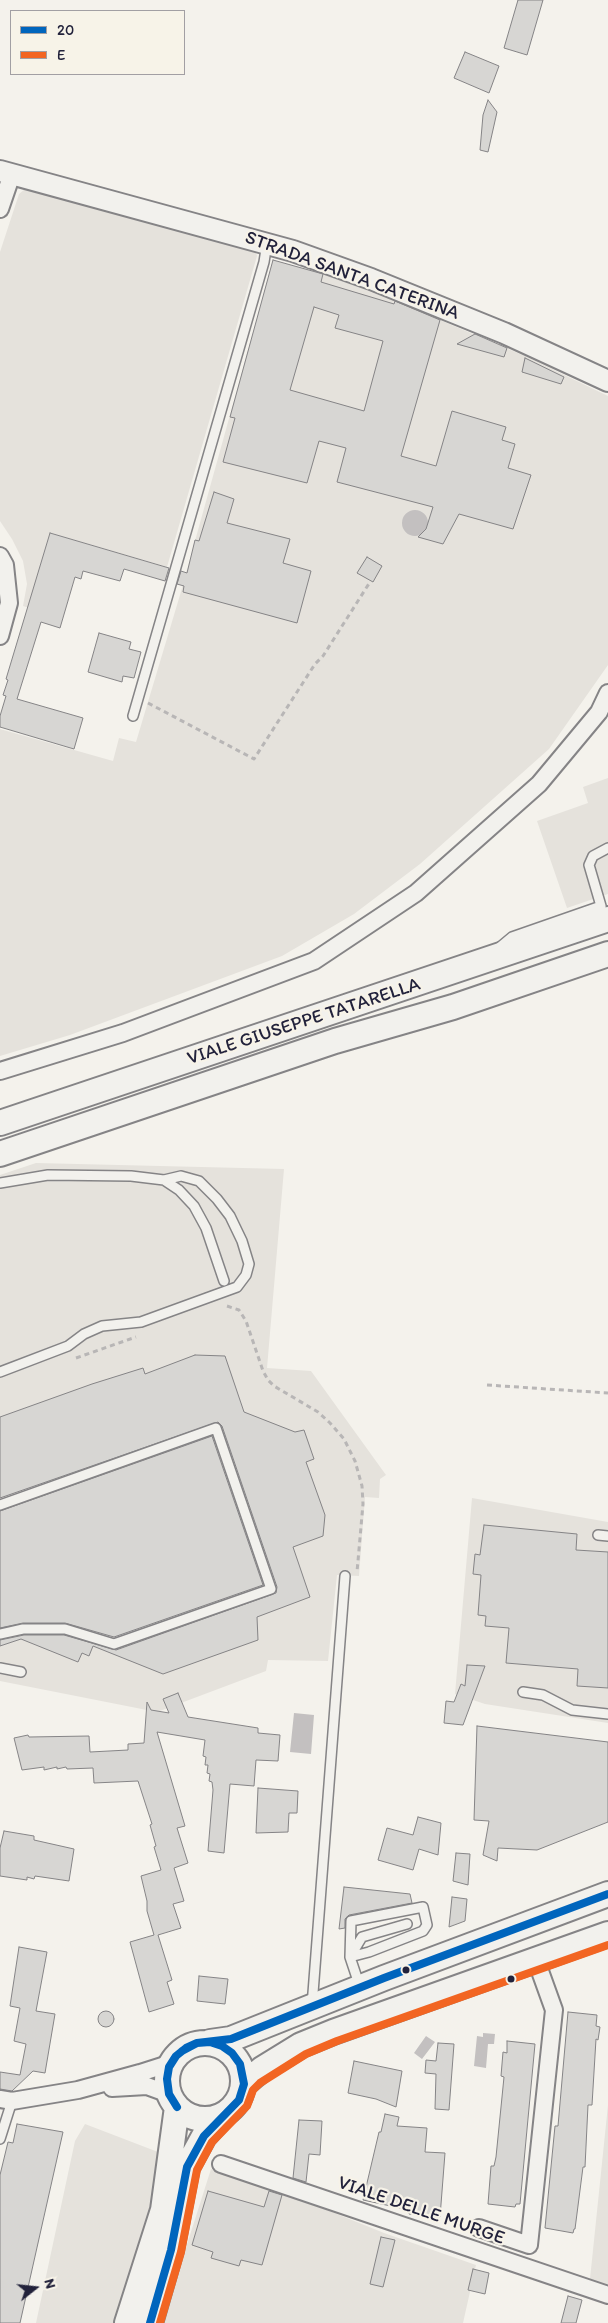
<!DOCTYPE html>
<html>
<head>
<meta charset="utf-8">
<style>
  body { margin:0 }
  #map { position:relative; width:608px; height:2323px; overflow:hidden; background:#f4f2ec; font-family:Itim,sans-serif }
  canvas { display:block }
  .legend { position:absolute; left:10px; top:10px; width:175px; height:65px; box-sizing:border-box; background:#f7f3e8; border:1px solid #a29fa3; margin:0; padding:6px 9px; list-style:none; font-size:15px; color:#22223b }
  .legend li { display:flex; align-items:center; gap:10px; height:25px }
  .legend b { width:25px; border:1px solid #a29fa3 }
  .north { position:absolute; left:10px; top:2263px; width:50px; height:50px; -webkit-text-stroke:4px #f7f3e8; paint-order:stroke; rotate:74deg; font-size:14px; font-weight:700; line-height:20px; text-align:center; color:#22223b }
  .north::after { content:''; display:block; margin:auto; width:18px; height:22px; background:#22223b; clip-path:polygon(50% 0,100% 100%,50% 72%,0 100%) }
</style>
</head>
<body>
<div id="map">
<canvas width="608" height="2323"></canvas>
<ul class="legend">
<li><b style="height:6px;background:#0065bd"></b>20</li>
<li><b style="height:6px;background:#f26522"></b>E</li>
</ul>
<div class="north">N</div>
</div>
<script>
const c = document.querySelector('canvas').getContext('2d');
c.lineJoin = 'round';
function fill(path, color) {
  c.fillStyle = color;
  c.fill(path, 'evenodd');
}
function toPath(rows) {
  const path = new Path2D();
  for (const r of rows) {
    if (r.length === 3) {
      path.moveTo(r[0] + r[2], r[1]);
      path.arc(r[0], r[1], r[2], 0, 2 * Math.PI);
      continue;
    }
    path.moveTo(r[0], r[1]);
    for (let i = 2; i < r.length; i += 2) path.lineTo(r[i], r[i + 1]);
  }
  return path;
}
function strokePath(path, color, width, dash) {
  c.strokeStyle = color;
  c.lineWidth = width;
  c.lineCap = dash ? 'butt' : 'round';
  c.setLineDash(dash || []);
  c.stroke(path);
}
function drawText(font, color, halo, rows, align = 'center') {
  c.font = font + ' Itim,sans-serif';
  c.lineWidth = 4.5;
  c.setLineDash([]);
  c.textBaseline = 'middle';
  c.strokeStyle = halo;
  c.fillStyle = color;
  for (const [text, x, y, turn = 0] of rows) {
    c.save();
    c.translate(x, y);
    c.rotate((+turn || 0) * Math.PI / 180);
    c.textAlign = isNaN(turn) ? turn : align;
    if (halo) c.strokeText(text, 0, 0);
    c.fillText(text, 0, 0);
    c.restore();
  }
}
fill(toPath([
  [25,189,255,250,257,256,167,567,50,533,29,608,23,606,27,584,23,561,12,539,0,521,0,252,19,194],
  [273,260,323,274,395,301,525,356,608,396,608,665,549,749,420,864,354,914,282,956,70,1035,0,1056,0,729,113,761,119,738,136,742,180,595],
  [608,778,608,894,567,908,537,821,588,803,583,787],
  [36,1163,284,1169,267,1368,311,1371,386,1475,380,1479,379,1498,365,1497,359,1576,337,1575,328,1661,268,1660,266,1671,157,1712,0,1681,0,1175],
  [472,1498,608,1522,608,1723,485,1704,455,1694],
  [608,2105,608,2288,590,2279],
  [85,2124,158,2152,161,2178,118,2323,36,2323,75,2141],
  [211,2169,285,2193,384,2233,476,2265,463,2323,162,2323]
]), '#e5e2dc');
fill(toPath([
  [415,523,13],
  [294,1713,314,1715,311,1754,290,1752],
  [483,2033,495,2034,494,2044,488,2044,486,2068,474,2066,477,2036,483,2037],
  [426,2036,435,2042,422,2059,414,2053]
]), '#c3c0c0');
const building = toPath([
  [518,0,543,0,527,55,504,48,518,0],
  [465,52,499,66,489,93,454,78,465,52],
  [488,100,497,112,488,152,480,150,483,115,488,100],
  [273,260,323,274,321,282,394,304,395,301,440,320,401,456,436,466,452,411,506,427,502,440,515,444,508,468,531,475,513,529,459,514,443,544,418,537,426,529,433,507,337,482,346,448,319,441,307,483,223,462,235,418,230,417,273,260],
  [314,307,339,315,335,328,383,341,364,411,290,390,314,307],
  [475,334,507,348,504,357,457,344,475,334],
  [525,358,564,377,561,384,522,372,525,358],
  [214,492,234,499,227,523,290,539,283,563,311,571,297,623,183,592,184,586,177,584,181,571,187,573,195,540,199,541,214,492],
  [50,533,169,568,165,581,124,569,120,581,83,571,81,579,75,577,60,628,41,622,17,699,83,718,74,749,0,727,0,716,6,696,3,695,8,680,6,679,50,533],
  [367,557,382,566,373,582,357,573,367,557],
  [99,633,131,642,129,649,141,652,134,678,123,676,122,682,88,672,99,633],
  [195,1355,225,1356,244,1412,295,1432,304,1430,314,1459,306,1462,325,1515,323,1536,293,1547,310,1597,257,1617,258,1640,163,1674,93,1646,89,1656,82,1653,78,1662,21,1639,0,1646,0,1640,24,1635,64,1635,116,1650,276,1593,277,1587,222,1426,218,1422,0,1498,0,1417,92,1384,143,1368,145,1374,195,1355],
  [212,1436,263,1585,114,1637,65,1623,23,1623,0,1628,0,1511,212,1436],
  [484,1525,577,1534,576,1550,608,1552,608,1688,577,1686,578,1669,506,1663,509,1628,485,1626,486,1616,478,1615,481,1575,473,1574,475,1554,480,1555,484,1525],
  [467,1665,485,1666,463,1725,444,1723,446,1701,454,1702,461,1684,465,1686,467,1665],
  [178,1693,188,1717,258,1728,258,1733,280,1735,278,1761,256,1760,254,1786,230,1784,224,1853,208,1851,213,1790,212,1782,209,1781,210,1774,207,1773,208,1765,205,1765,206,1757,203,1756,205,1740,157,1732,185,1826,177,1828,188,1863,174,1868,184,1901,173,1904,181,1928,158,1935,172,1980,167,1982,174,2004,149,2012,130,1942,154,1935,147,1911,147,1901,141,1876,161,1870,154,1847,156,1846,150,1825,152,1824,138,1781,94,1783,93,1768,67,1769,66,1767,57,1769,57,1767,44,1770,44,1767,22,1770,14,1738,28,1735,29,1737,89,1736,90,1752,128,1750,128,1744,144,1743,147,1702,151,1710,169,1713,163,1699,178,1693],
  [477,1726,608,1742,608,1822,537,1850,498,1848,497,1861,483,1855,489,1821,474,1820,477,1726],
  [258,1788,298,1791,297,1813,289,1813,288,1832,256,1833,258,1788],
  [418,1817,441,1823,438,1855,419,1849,413,1870,378,1860,387,1828,413,1835,418,1817],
  [4,1831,34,1836,34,1840,74,1849,69,1881,35,1876,34,1879,27,1877,27,1880,0,1876,0,1848,4,1831],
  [456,1853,470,1854,468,1885,453,1881,456,1853],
  [344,1887,410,1894,412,1903,349,1915,345,1919,345,1928,339,1929,344,1887],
  [452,1897,467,1899,465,1921,449,1927,452,1897],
  [19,1947,47,1952,36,2011,55,2014,45,2073,33,2071,12,2091,0,2089,0,2072,20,2075,26,2044,14,2041,20,2008,10,2006,19,1947],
  [199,1976,228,1979,225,2004,197,2001,199,1976],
  [106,2019,8],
  [568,2012,597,2015,596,2026,600,2027,598,2040,596,2039,592,2105,588,2105,585,2167,583,2167,575,2229,574,2229,573,2233,545,2228,555,2126,558,2126,568,2012],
  [507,2041,535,2044,520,2204,516,2204,515,2207,488,2204,491,2166,494,2166,496,2157,504,2077,501,2076,503,2052,507,2053,507,2041],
  [438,2043,454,2044,449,2110,435,2109,436,2074,425,2073,426,2060,436,2061,438,2043],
  [354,2061,402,2071,396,2107,376,2099,348,2093,354,2061],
  [385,2114,399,2117,397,2126,427,2128,425,2152,445,2153,440,2217,409,2214,409,2210,363,2200,379,2132,381,2132,385,2114],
  [299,2120,322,2121,320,2155,309,2154,306,2182,293,2178,299,2120],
  [17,2124,63,2132,20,2323,0,2323,0,2175,8,2142,13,2143,17,2124],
  [208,2191,264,2207,269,2191,282,2195,262,2265,241,2260,239,2266,211,2258,213,2252,192,2245,208,2191],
  [381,2237,395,2240,383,2287,370,2284,381,2237],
  [473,2269,489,2273,485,2294,468,2290,473,2269],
  [568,2296,582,2300,576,2323,561,2323,568,2296]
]);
fill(building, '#d7d6d3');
strokePath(building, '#858486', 1);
const service = toPath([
  [133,716,264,262,267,243],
  [500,947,512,937,601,906,589,865,593,856,608,848],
  [0,1183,48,1175,131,1176,164,1180,179,1190,194,1206,206,1228,224,1281],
  [0,1372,68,1346,84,1334,102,1326,141,1322,237,1287,246,1275,249,1264,242,1241,230,1216,217,1199,199,1181,181,1176,164,1180],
  [0,1505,216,1428,271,1589,114,1644,65,1629,23,1629,0,1634],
  [598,1535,608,1536],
  [0,1668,21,1672],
  [523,1692,543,1695,572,1710,608,1714],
  [423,1907,427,1925,423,1931,369,1952,350,1957,351,1921,423,1907],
  [360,1987,350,1957,362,1937,407,1924],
  [312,2006,345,1576],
  [0,2139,12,2101]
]);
const minor = toPath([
  [0,209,12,174],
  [0,556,5,565,9,603,0,636],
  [0,1071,123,1033,314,961,416,893,539,784,599,712,608,693],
  [112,2088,147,2086,169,2094],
  [0,2099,12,2101,78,2090,140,2073,165,2065,176,2056],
  [221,2164,608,2295],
  [479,2228,529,2245,554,2010,536,1960]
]);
const tertiary = toPath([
  [0,171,293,251,371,279,504,333,608,381]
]);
const secondary = toPath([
  [0,1123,608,919],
  [0,1154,335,1041,453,1007,608,954],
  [210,2042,231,2039,384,1978,608,1894],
  [205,2081,38],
  [244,2084,262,2069,301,2045,333,2032,608,1934],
  [127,2323,163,2210,177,2107],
  [150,2323,171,2250,187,2167,204,2136,223,2115]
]);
strokePath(service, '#858486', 12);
strokePath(minor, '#858486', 20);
strokePath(tertiary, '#858486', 24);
strokePath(secondary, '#858486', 28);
strokePath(toPath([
  [148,703,254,759,315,664,323,656,370,582],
  [227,1306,239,1310,246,1321,263,1371,268,1380,274,1386,318,1412,330,1423,344,1439,355,1461,362,1486,363,1504,357,1572],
  [76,1358,136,1337],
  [487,1385,608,1393]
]), '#b8b6b6', 3, [5, 4]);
strokePath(service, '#f2f1ed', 9);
strokePath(minor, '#f2f1ed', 16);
strokePath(tertiary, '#f2f1ed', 20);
strokePath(secondary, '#f2f1ed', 24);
strokePath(toPath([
  [177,2107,169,2094,167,2079,169,2067,176,2056,186,2048,197,2043,231,2039,384,1978,608,1894],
  [150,2323,171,2250,187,2167,204,2136,239,2100,244,2084,240,2064,232,2053,222,2046,210,2042,197,2043,182,2051]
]), '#0065bd', 8);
strokePath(toPath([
  [160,2323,181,2252,197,2170,212,2142,247,2106,253,2090,260,2083,306,2054,337,2041,608,1945]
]), '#f26522', 8);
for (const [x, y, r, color] of [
  [406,1970,4.5,"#22223b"],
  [511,1979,4.5,"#22223b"]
]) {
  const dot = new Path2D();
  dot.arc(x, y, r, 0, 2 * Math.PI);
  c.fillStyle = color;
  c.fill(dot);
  strokePath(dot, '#f7f3e8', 2);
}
drawText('19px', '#22223b', '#f7f3e8', [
  ["STRADA SANTA CATERINA",352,276,20],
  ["VIALE GIUSEPPE TATARELLA",304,1022,-18],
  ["VIALE DELLE MURGE",421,2211,19]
]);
</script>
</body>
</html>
